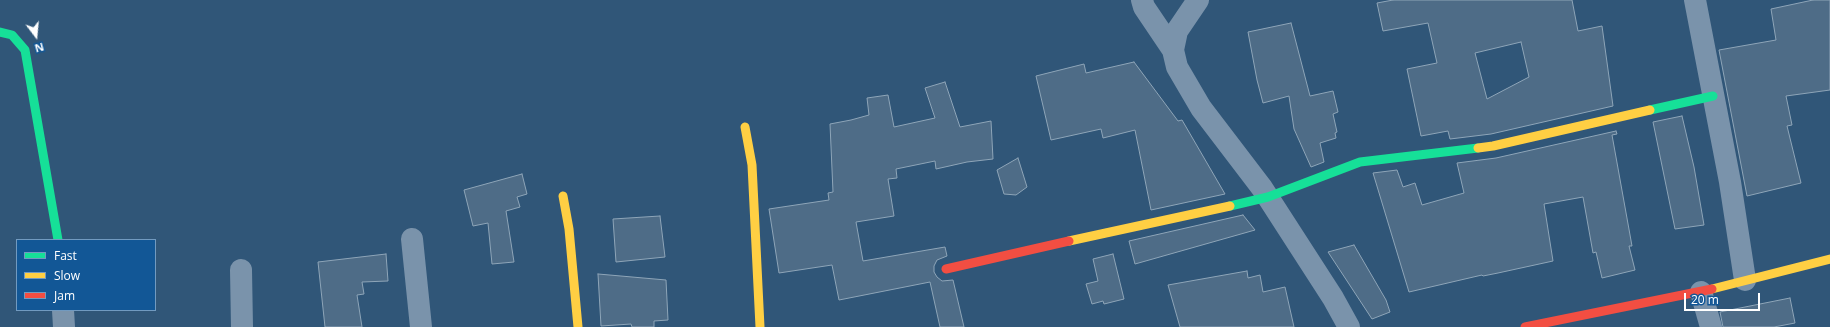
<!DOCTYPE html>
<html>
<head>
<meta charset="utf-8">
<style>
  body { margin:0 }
  #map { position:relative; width:1830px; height:327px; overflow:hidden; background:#305678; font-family:"Open Sans",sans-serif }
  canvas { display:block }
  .legend { position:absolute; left:16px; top:239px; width:140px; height:72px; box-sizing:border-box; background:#125796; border:1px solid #719ac0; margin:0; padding:5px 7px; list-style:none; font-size:12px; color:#fff }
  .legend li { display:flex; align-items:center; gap:8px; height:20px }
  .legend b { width:20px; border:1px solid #719ac0 }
  .north { position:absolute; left:16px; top:16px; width:40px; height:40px; -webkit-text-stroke:3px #125796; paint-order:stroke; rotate:164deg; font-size:11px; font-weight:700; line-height:16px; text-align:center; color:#fff }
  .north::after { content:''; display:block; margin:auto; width:14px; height:18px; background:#fff; clip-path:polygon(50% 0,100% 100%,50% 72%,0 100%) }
  .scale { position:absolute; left:1684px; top:293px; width:76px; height:18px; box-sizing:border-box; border:2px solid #fff; border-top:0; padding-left:5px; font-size:12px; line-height:14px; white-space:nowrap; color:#fff; -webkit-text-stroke:3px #125796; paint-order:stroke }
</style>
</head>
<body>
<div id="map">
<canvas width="1830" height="327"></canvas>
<ul class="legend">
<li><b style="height:5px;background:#16e098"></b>Fast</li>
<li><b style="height:5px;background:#ffcf43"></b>Slow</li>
<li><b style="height:5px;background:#f24e42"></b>Jam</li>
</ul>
<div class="north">N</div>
<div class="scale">20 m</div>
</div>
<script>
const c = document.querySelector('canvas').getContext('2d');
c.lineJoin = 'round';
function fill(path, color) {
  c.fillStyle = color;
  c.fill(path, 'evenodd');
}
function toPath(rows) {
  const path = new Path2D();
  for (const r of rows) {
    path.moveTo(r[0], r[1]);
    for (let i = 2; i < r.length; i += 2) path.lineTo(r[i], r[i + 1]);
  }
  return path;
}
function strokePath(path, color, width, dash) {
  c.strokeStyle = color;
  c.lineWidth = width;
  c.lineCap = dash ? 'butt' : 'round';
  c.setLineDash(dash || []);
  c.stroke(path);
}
const building = toPath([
  [1393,0,1572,0,1578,31,1602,26,1613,106,1491,134,1450,139,1448,131,1421,136,1407,69,1437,63,1428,23,1383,31,1377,3,1393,0],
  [1521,42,1529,77,1487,99,1475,53,1521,42],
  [1813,0,1830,0,1830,90,1786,96,1792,125,1787,126,1801,183,1747,196,1719,50,1776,40,1771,9,1813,0],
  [1291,23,1310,96,1333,91,1338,112,1333,114,1337,132,1335,133,1336,138,1320,143,1324,162,1311,167,1294,129,1289,96,1263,103,1257,80,1248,32,1291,23],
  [1134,62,1178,121,1182,120,1225,194,1151,210,1135,130,1103,138,1101,129,1051,140,1036,76,1084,64,1086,73,1134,62],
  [945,82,960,127,991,121,993,159,967,162,936,169,935,161,896,169,897,178,888,179,894,216,856,222,863,261,945,247,947,256,937,260,934,266,934,272,937,277,942,281,953,280,964,327,940,327,930,282,839,300,832,265,779,273,769,209,829,200,828,193,833,192,830,124,851,120,869,115,867,98,888,95,894,127,935,118,925,88,945,82],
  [1682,116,1694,167,1704,225,1675,229,1653,122,1682,116],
  [1616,131,1617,134,1612,135,1632,246,1629,246,1635,270,1602,278,1596,252,1593,253,1583,197,1544,204,1553,261,1498,273,1483,276,1482,275,1409,292,1373,173,1397,170,1403,187,1415,183,1422,205,1464,193,1457,163,1496,158,1616,131],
  [1018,158,1027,187,1016,195,1004,194,997,170,1018,158],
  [522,174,527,194,517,197,520,207,506,211,514,262,492,264,488,223,473,226,464,190,522,174],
  [1243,215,1255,230,1135,264,1129,241,1243,215],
  [660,216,665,257,616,262,613,219,660,216],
  [1354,245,1386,300,1390,312,1372,319,1328,252,1354,245],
  [386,254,388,281,362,282,364,294,357,295,362,327,325,327,318,262,386,254],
  [1113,254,1124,299,1104,304,1103,301,1092,304,1086,284,1098,281,1093,259,1113,254],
  [1247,271,1248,278,1260,275,1263,292,1285,287,1294,327,1180,327,1168,285,1247,271],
  [598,274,666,280,668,320,654,321,654,327,632,327,631,324,601,326,598,274],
  [1790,298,1795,323,1774,327,1723,327,1720,312,1790,298]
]);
fill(building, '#4e6c87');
strokePath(building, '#8ea5b8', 1);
strokePath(toPath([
  [1142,0,1144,7,1173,50],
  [1198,0,1177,31,1173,50,1177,67,1201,108,1262,188,1333,298,1349,327],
  [1695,0,1730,182,1745,280],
  [412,239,421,327],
  [241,270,242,327],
  [1701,292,1711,327],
  [63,310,64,327]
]), '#7a93ab', 22);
strokePath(toPath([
  [0,32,12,35,25,50,58,240],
  [1650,110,1713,96],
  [1230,206,1268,197,1360,162,1478,148]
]), '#16e098', 9);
strokePath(toPath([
  [745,127,752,165,760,327],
  [1478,148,1493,146,1650,110],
  [563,196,569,229,578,327],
  [1069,241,1230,206],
  [1712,289,1830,259]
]), '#ffcf43', 9);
strokePath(toPath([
  [946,269,1069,241],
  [1525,327,1712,289]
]), '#f24e42', 9);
</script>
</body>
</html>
